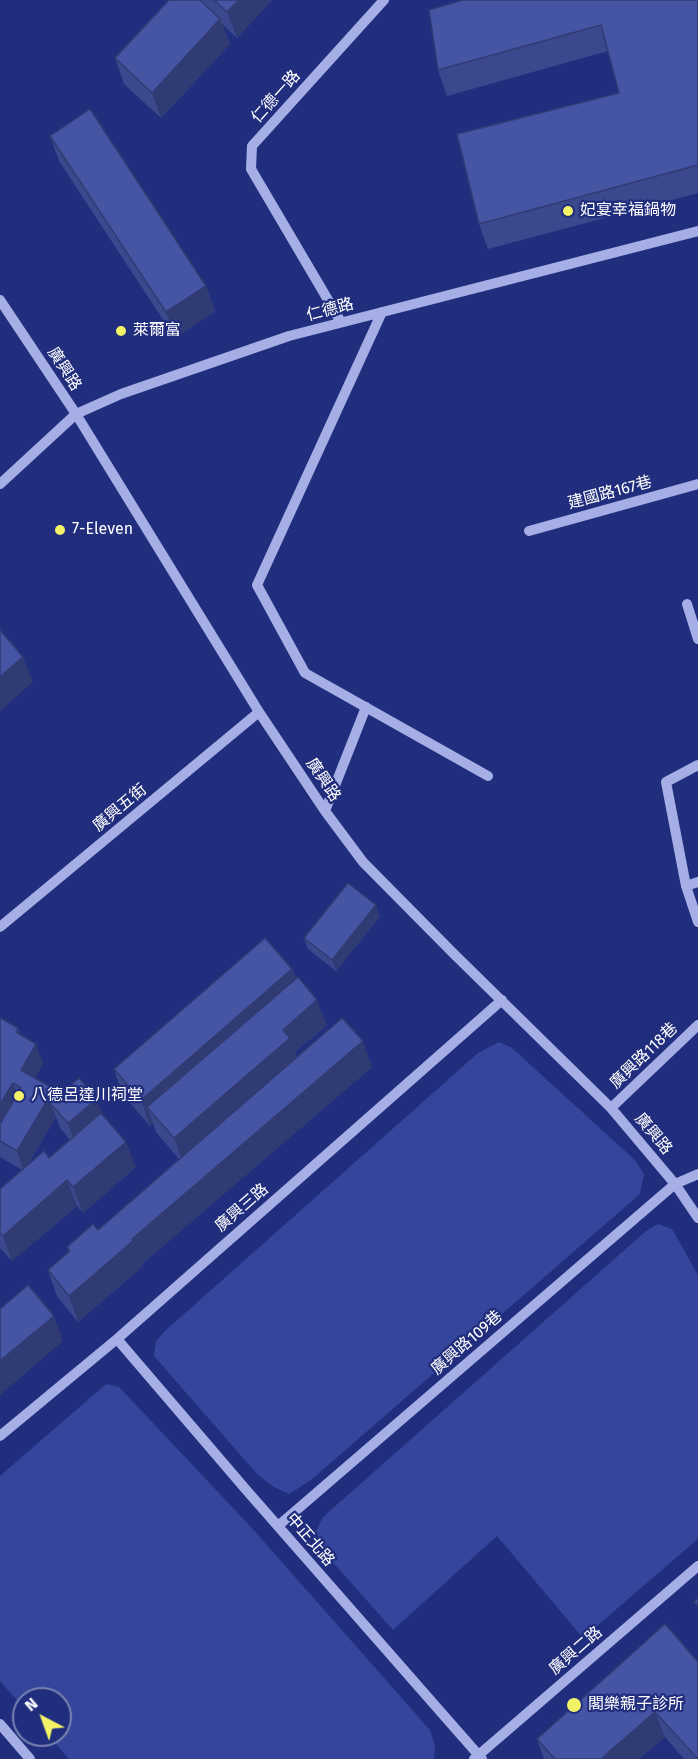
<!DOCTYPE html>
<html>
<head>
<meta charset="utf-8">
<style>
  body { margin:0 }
  #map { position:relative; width:698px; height:1759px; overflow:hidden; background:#212e7d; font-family:"Fira Sans",sans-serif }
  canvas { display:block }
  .north { position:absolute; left:12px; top:1687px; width:60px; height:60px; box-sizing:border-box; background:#212e7d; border:2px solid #7a82b1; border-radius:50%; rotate:319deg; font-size:16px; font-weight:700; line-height:24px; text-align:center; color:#fff }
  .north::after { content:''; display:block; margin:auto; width:21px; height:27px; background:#f2f367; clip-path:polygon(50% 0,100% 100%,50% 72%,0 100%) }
</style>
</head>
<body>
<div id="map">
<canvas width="698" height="1759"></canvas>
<div class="north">N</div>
</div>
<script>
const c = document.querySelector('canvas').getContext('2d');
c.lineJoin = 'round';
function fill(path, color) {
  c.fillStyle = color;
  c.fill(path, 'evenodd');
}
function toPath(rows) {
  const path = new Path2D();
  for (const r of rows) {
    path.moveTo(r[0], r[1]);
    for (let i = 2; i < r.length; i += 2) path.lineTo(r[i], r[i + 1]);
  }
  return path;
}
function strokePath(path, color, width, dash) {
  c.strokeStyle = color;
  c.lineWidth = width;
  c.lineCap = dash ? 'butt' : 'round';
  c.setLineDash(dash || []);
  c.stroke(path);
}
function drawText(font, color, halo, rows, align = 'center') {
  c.font = font + ' "Fira Sans","Noto Sans TC",sans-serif';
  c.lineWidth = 4.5;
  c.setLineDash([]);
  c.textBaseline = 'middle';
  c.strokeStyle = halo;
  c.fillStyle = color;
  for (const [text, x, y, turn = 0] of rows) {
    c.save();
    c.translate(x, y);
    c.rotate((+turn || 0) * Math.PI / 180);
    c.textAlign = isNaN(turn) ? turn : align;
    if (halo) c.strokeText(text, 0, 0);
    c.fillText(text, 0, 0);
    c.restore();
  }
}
fill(toPath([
  [499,1042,512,1048,635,1160,644,1174,640,1194,311,1480,289,1494,272,1486,257,1474,154,1356,156,1341,166,1330,478,1053],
  [658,1224,672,1229,698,1275,698,1539,583,1638,497,1536,393,1630,322,1550,316,1531,323,1517,646,1231],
  [106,1384,119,1387,251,1527,430,1730,435,1746,434,1759,69,1759,48,1735,60,1735,60,1699,24,1699,24,1708,0,1681,0,1476]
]), '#34459b');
strokePath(toPath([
  [0,300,76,414,259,712,325,811,363,862,454,954,611,1108,675,1184,698,1218],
  [382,312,257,585,305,673,488,776],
  [341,322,251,169,252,146,384,0],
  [0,484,76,414,121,394,289,336,698,231],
  [529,531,698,484],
  [687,604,698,639],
  [698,765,666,782,686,886,698,922],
  [325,811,366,707],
  [686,886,698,882],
  [0,927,259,712],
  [611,1108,698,1025],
  [117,1339,248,1492,482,1759],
  [0,1436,117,1339,502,1000],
  [278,1526,675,1184,698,1174],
  [0,1724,30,1759],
  [474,1759,698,1566]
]), '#a5afe6', 10);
fill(toPath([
  [169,0,272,0,237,38,222,24,230,44,161,118,124,84,115,58],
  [698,0,698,193,488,249,479,224,619,93,608,51,447,96,438,70,429,10],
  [50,136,206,286,215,311,175,338,59,161],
  [380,916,336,971,308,949,304,938],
  [292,969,296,979,327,1025,295,1052,297,1057,372,1067,142,1264,143,1266,78,1322,57,1296,48,1270,69,1253,67,1247,98,1230,179,1159,156,1132,153,1123,150,1126,123,1095,114,1069],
  [0,1018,18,1028,20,1034,43,1063,35,1078,54,1089,57,1098,102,1114,136,1167,83,1213,77,1206,12,1261,0,1248,0,1189,22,1170,0,1157],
  [56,1117,60,1128,70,1140,49,1158,27,1166],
  [665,1624,698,1759,684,1759,665,1737,639,1759,544,1759,537,1739]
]), '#3c488d');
fill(toPath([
  [239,0,272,0,237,38,227,12],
  [220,19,230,44,161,118,152,93],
  [206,286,215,311,175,338,166,312],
  [23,657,33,682,0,711,0,677],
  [376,905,380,916,336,971,332,960],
  [292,969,302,995,147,1107,153,1123,150,1126,141,1100],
  [317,1000,327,1025,295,1052,299,1063,183,1163,174,1138,283,1030],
  [363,1041,372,1067,142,1264,143,1266,78,1322,69,1296,132,1239],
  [36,1044,43,1063,28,1090,21,1070],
  [13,1083,20,1102,0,1136,0,1104],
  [54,1089,61,1109,50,1103,56,1117,24,1171,17,1151],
  [97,1099,106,1124,77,1149,68,1123],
  [126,1142,136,1167,83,1213,73,1187],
  [67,1180,77,1206,12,1261,3,1236],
  [54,1316,63,1341,0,1395,0,1361],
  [655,1712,665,1737,639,1759,604,1759,603,1757]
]), '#313b73');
const building = toPath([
  [169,0,200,0,220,19,152,93,115,58,169,0],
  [214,0,239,0,227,12,214,0],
  [463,0,698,0,698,165,479,224,457,134,619,93,601,25,438,70,429,10,463,0],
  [90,109,206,286,166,312,50,136,90,109],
  [0,630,23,657,0,677,0,630],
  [348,883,376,905,332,960,304,938,348,883],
  [265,938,292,969,141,1100,114,1069,265,938],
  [298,977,317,1000,283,1030,290,1038,174,1138,147,1107,298,977],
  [0,1018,18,1028,16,1032,36,1044,21,1070,54,1089,17,1151,0,1141,0,1124,21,1088,13,1083,0,1104,0,1018],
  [342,1018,363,1041,132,1239,133,1241,69,1296,48,1270,70,1251,67,1247,93,1224,98,1230,342,1018],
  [79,1078,97,1099,68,1123,50,1103,79,1078],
  [101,1113,126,1142,73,1187,67,1180,3,1236,0,1233,0,1189,44,1151,49,1158,101,1113],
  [28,1285,54,1316,0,1361,0,1309,28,1285],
  [698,1598,698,1606,694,1602,698,1598],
  [665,1624,698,1662,698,1759,655,1712,603,1757,605,1759,555,1759,537,1739,665,1624]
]);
fill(building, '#4654a4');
strokePath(building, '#313b73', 1.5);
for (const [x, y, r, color] of [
  [568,211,6,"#f2f367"],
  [121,331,6,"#f2f367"],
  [60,530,6,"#f2f367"],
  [19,1096,6,"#f2f367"],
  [574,1705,8,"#f2f367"]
]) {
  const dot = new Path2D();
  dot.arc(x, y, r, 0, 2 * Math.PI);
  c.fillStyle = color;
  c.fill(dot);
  strokePath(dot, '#212e7d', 2);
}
drawText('16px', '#fff', '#212e7d', [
  ["仁德一路",276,97,-48],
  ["仁德路",330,310,-15],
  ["廣興路",64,369,57],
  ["建國路167巷",610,493,-15],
  ["廣興路",323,780,56],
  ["廣興五街",120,808,-40],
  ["廣興路118巷",644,1056,-44],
  ["廣興路",653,1134,50],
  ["廣興三路",242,1208,-41],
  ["廣興路109巷",467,1343,-41],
  ["中正北路",310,1540,49],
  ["廣興二路",576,1651,-41]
]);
drawText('16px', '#fff', '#212e7d', [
  ["妃宴幸福鍋物",580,211],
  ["萊爾富",133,331],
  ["7-Eleven",72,530],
  ["八德呂達川祠堂",31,1096],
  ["閣樂親子診所",588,1705]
], 'left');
</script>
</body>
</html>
